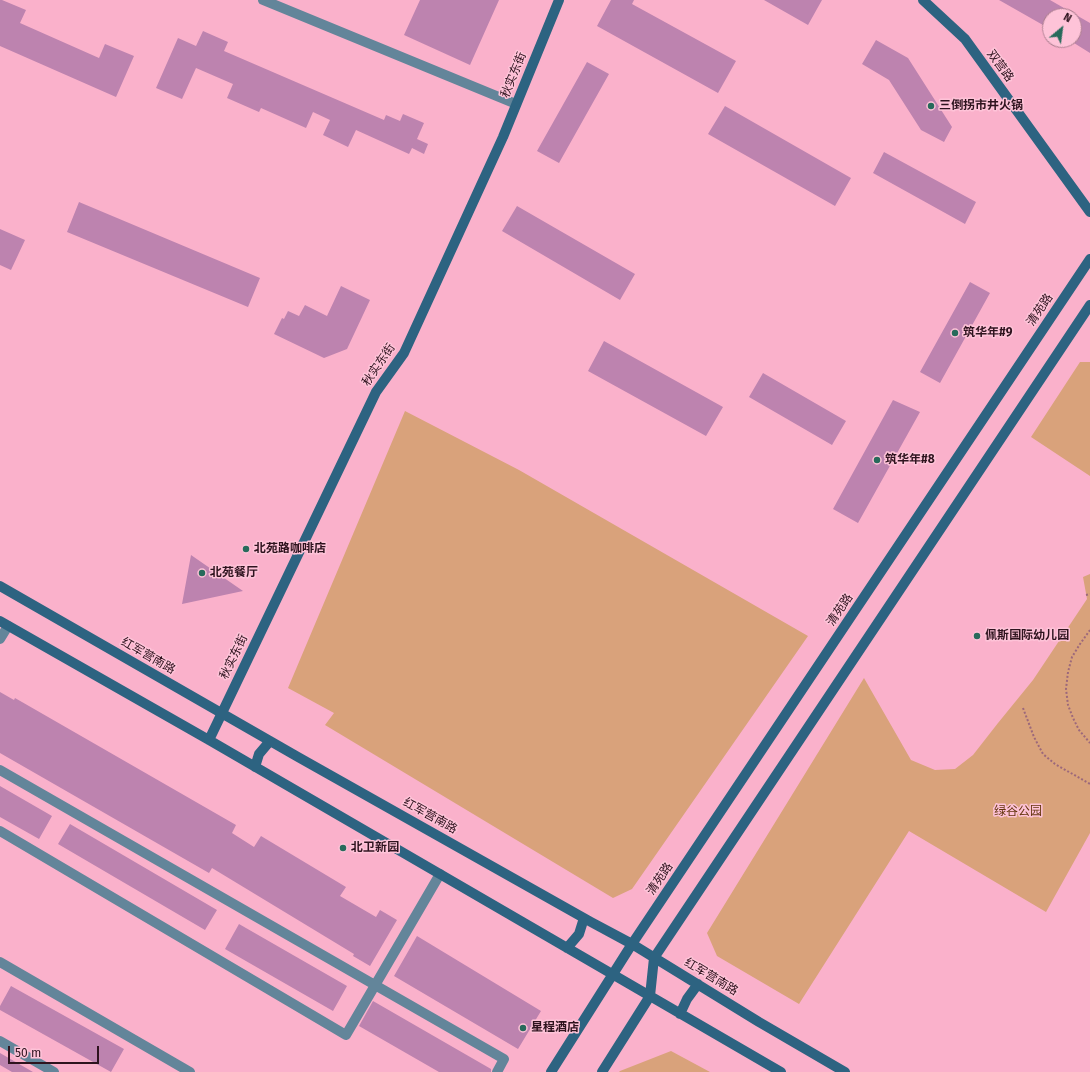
<!DOCTYPE html>
<html>
<head>
<meta charset="utf-8">
<style>
  body { margin:0 }
  #map { position:relative; width:1090px; height:1072px; overflow:hidden; background:#fab1cb; font-family:"Fira Sans",sans-serif }
  canvas { display:block }
  .north { position:absolute; left:1042px; top:8px; width:40px; height:40px; box-sizing:border-box; background:#fec3d8; border:1px solid #ab7d8e; border-radius:50%; rotate:29deg; font-size:11px; font-weight:700; line-height:16px; text-align:center; color:#2e131e }
  .north::after { content:''; display:block; margin:auto; width:14px; height:18px; background:#276a5b; clip-path:polygon(50% 0,100% 100%,50% 72%,0 100%) }
  .scale { position:absolute; left:8px; top:1046px; width:91px; height:18px; box-sizing:border-box; border:2px solid #2e131e; border-top:0; padding-left:5px; font-size:12px; line-height:14px; white-space:nowrap; color:#2e131e; -webkit-text-stroke:3px #fec3d8; paint-order:stroke }
</style>
</head>
<body>
<div id="map">
<canvas width="1090" height="1072"></canvas>
<div class="north">N</div>
<div class="scale">50 m</div>
</div>
<script>
const c = document.querySelector('canvas').getContext('2d');
c.lineJoin = 'round';
function fill(path, color) {
  c.fillStyle = color;
  c.fill(path, 'evenodd');
}
function toPath(rows) {
  const path = new Path2D();
  for (const r of rows) {
    path.moveTo(r[0], r[1]);
    for (let i = 2; i < r.length; i += 2) path.lineTo(r[i], r[i + 1]);
  }
  return path;
}
function strokePath(path, color, width, dash) {
  c.strokeStyle = color;
  c.lineWidth = width;
  c.lineCap = dash ? 'butt' : 'round';
  c.setLineDash(dash || []);
  c.stroke(path);
}
function drawText(font, color, halo, rows, align = 'center') {
  c.font = font + ' "Fira Sans","Noto Sans SC",sans-serif';
  c.lineWidth = 3;
  c.setLineDash([]);
  c.textBaseline = 'middle';
  c.strokeStyle = halo;
  c.fillStyle = color;
  for (const [text, x, y, turn = 0] of rows) {
    c.save();
    c.translate(x, y);
    c.rotate((+turn || 0) * Math.PI / 180);
    c.textAlign = isNaN(turn) ? turn : align;
    if (halo) c.strokeText(text, 0, 0);
    c.fillText(text, 0, 0);
    c.restore();
  }
}
fill(toPath([
  [1080,362,1090,362,1090,476,1031,437],
  [405,411,519,470,808,636,632,889,613,898,325,725,334,713,288,688],
  [1090,574,1090,833,1046,912,909,831,799,1004,717,956,707,933,864,678,911,760,935,770,955,769,973,755,998,723,1033,680,1087,599,1083,577],
  [671,1051,710,1072,619,1072,620,1071]
]), '#d9a27b');
fill(toPath([
  [0,0,2,0,26,10,20,23,99,58,105,44,134,56,116,97,0,46],
  [420,0,499,0,470,65,404,35],
  [611,0,634,0,632,4,736,61,718,93,597,26],
  [764,0,822,0,808,25],
  [999,0,1050,0,1090,23,1090,53,1074,43,1074,16,1050,16,1050,29],
  [203,31,228,42,224,51,384,120,386,115,400,121,403,114,424,123,417,139,428,144,424,154,412,148,409,154,356,130,348,147,323,135,330,120,313,112,306,128,261,108,259,112,227,98,233,84,196,68,182,99,156,88,178,38,196,46],
  [876,40,908,58,952,127,944,142,921,130,889,80,862,64],
  [587,62,609,74,559,163,537,151],
  [725,106,851,178,835,206,708,134],
  [884,152,976,202,965,224,873,173],
  [79,202,260,278,248,307,67,232],
  [517,206,635,274,620,300,502,231],
  [0,229,25,240,11,270,0,265],
  [970,282,990,293,940,383,920,372],
  [341,286,370,300,347,349,324,358,274,334,282,318,284,319,288,311,299,316,305,305,327,316],
  [604,341,723,407,706,436,588,371],
  [763,373,846,421,832,445,749,397],
  [893,400,920,412,858,523,833,509],
  [191,555,243,591,182,604],
  [0,692,14,700,15,698,236,825,232,833,254,847,261,836,346,887,340,896,376,917,380,910,397,920,370,966,353,956,354,954,212,868,209,873,0,753],
  [0,786,52,816,39,839,0,817],
  [70,824,217,910,205,930,58,844],
  [239,924,347,986,333,1011,225,949],
  [417,936,541,1011,518,1049,394,976],
  [11,986,124,1049,111,1072,0,1010,0,1006],
  [373,1001,491,1069,491,1072,439,1072,359,1026],
  [0,1053,33,1072,12,1072,0,1065]
]), '#bd83af');
strokePath(toPath([
  [1086,595,1090,594],
  [1090,630,1080,644,1072,657,1068,672,1066,689,1068,705,1073,718,1079,730,1090,743],
  [1023,708,1034,737,1043,754,1055,764,1090,784]
]), '#9c687b', 2, [2, 2]);
strokePath(toPath([
  [263,0,516,104],
  [0,639,8,626],
  [0,770,504,1059,497,1072],
  [0,831,346,1035,440,874],
  [0,962,190,1072],
  [0,1041,54,1072]
]), '#63859a', 10);
strokePath(toPath([
  [923,0,965,39,1090,212],
  [0,586,298,757,591,922,632,944,759,1022,845,1072],
  [0,621,209,740,781,1072],
  [209,740,376,392,404,353,503,137,559,0],
  [255,767,259,754,270,741],
  [567,948,579,934,584,918],
  [680,1014,687,999,698,984],
  [551,1072,632,944,1090,259],
  [602,1072,650,996,654,958,1090,305]
]), '#2d6381', 10);
for (const [x, y, r, color] of [
  [931,106,4,"#276a5b"],
  [955,333,4,"#276a5b"],
  [877,460,4,"#276a5b"],
  [246,549,4,"#276a5b"],
  [202,573,4,"#276a5b"],
  [977,636,4,"#276a5b"],
  [343,848,4,"#276a5b"],
  [523,1028,4,"#276a5b"]
]) {
  const dot = new Path2D();
  dot.arc(x, y, r, 0, 2 * Math.PI);
  c.fillStyle = color;
  c.fill(dot);
  strokePath(dot, '#fec3d8', 1.5);
}
drawText('12px', '#2e131e', '#fec3d8', [
  ["双营路",1000,66,54],
  ["秋实东街",514,75,-68],
  ["清苑路",1040,310,-56],
  ["秋实东街",379,365,-56],
  ["清苑路",840,610,-56],
  ["红军营南路",148,656,30],
  ["秋实东街",234,657,-64],
  ["红军营南路",430,816,29],
  ["清苑路",660,879,-56],
  ["红军营南路",711,977,31]
]);
drawText('bold 12px', '#2e131e', '#fec3d8', [
  ["三倒拐市井火锅",939,106],
  ["筑华年#9",963,333],
  ["筑华年#8",885,460],
  ["北苑路咖啡店",254,549],
  ["北苑餐厅",210,573],
  ["佩斯国际幼儿园",985,636],
  ["北卫新园",351,848],
  ["星程酒店",531,1028]
], 'left');
drawText('12px', '#64350d', '#fec3d8', [
  ["绿谷公园",1018,812]
]);
</script>
</body>
</html>
